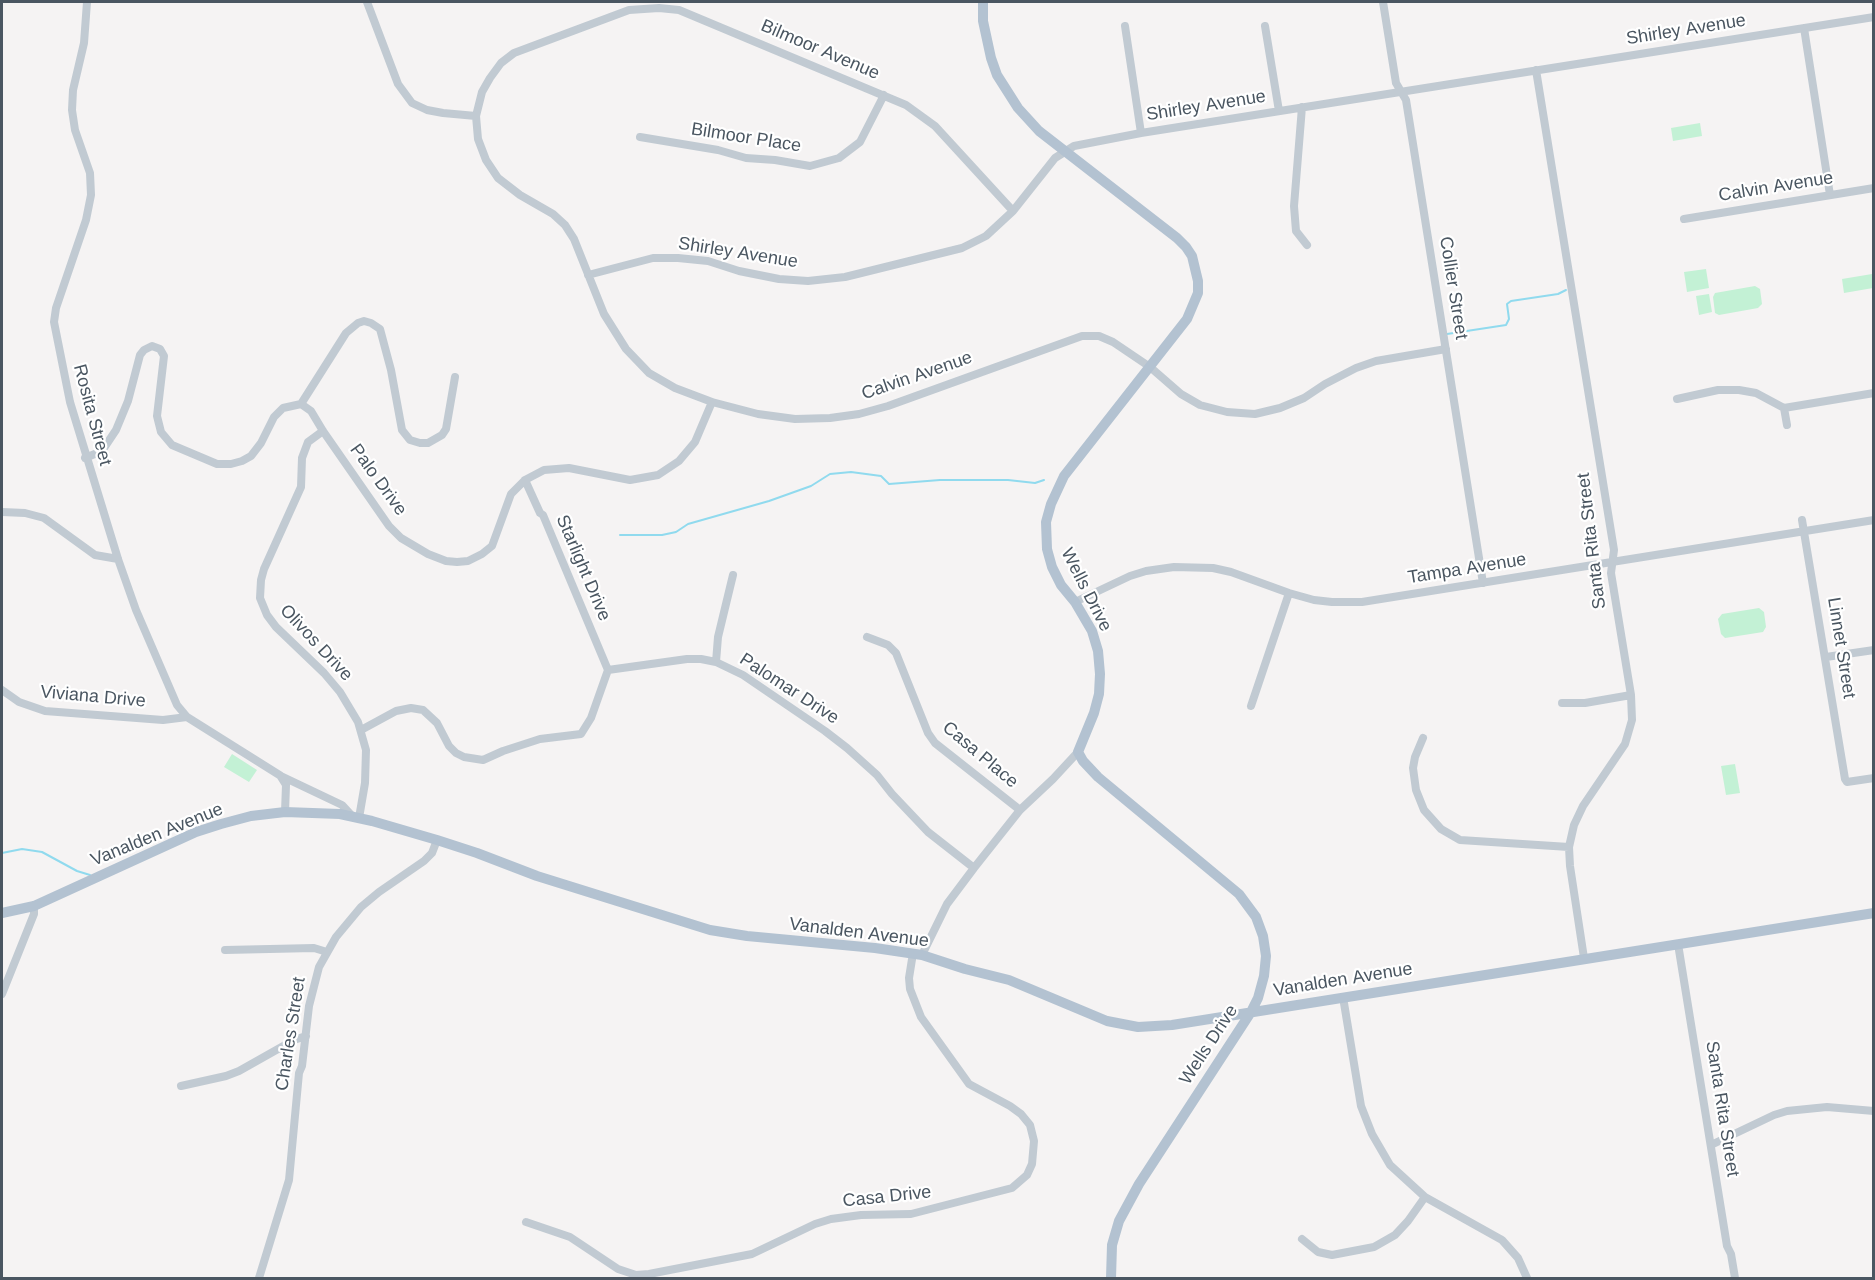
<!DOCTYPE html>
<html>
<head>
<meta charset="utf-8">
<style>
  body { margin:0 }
  #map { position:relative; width:1875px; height:1280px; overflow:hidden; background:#f5f3f3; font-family:Arial,sans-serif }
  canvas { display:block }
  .frame { position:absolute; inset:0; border:3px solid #4a5661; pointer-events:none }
</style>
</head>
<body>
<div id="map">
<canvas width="1875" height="1280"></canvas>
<div class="frame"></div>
</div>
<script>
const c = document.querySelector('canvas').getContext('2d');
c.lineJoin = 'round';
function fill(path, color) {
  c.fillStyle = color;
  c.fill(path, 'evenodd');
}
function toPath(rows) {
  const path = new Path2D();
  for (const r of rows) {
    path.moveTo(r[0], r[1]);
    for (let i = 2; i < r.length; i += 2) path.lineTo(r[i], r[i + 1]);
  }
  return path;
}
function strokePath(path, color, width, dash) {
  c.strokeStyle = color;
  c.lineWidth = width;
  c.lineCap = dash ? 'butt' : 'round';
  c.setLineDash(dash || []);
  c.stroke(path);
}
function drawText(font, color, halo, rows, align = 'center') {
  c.font = font + ' Arial,sans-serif';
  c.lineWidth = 4.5;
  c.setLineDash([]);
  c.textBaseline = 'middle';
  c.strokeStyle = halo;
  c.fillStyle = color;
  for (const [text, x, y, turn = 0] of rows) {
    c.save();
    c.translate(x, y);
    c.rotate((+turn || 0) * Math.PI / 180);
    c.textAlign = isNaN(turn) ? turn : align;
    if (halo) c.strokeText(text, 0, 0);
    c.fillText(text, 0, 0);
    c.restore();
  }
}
fill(toPath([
  [1700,123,1702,136,1673,141,1671,128],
  [1706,269,1709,288,1687,292,1684,272],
  [1872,274,1873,288,1844,293,1842,279],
  [1755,286,1760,289,1762,304,1758,308,1719,315,1715,313,1713,297,1715,293],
  [1709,294,1712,312,1699,315,1696,296],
  [1759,608,1764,612,1766,627,1763,632,1725,638,1721,634,1718,619,1722,614],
  [232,754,257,770,249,782,224,767],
  [1735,764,1740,793,1726,795,1721,766]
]), '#c3f1d5');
strokePath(toPath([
  [1447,334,1506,325,1509,319,1507,304,1511,301,1558,294,1566,290],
  [620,535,662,535,676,532,688,524,769,501,811,486,830,474,851,472,881,476,889,484,940,480,1008,480,1035,483,1044,480],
  [2,853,22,849,42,852,77,871,90,875]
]), '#90daee', 2);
strokePath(toPath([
  [87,2,84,43,73,90,72,110,75,130,90,173,91,195,86,220,56,308,54,322,70,402,118,559,136,610,177,705,187,717,281,776,342,805,353,817],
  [367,2,398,84,412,103,427,110,443,113,476,116],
  [1383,2,1396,83,1406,100,1483,583],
  [1125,26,1141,133],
  [1265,26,1279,111],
  [1804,28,1830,195],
  [1536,70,1614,550,1611,573,1631,695,1632,720,1625,744,1583,806,1574,825,1569,847,1570,866,1584,958],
  [1302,107,1294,206,1296,231,1307,245],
  [640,137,718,150,746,158,775,160,810,166,839,158,860,142,884,95],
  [1013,211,935,126,906,105,679,10,659,8,629,10,514,53,501,63,490,78,482,92,476,116,478,139,486,160,498,178,520,195,553,214,565,225,574,239,604,314,626,349,649,373,675,388,712,402,758,414,795,419,830,418,859,414,888,406,1082,336,1099,336,1113,342,1150,367,1181,394,1200,405,1227,412,1255,414,1280,408,1304,398,1325,384,1356,368,1376,361,1446,349],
  [1684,219,1874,188],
  [588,275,653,258,678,258,708,261,739,271,779,279,808,281,845,277,962,248,986,236,1013,211,1055,158,1074,146,1141,133,1874,17],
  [1677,399,1718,390,1739,390,1756,393,1784,408,1874,393],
  [301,404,346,333,358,323,364,321,371,323,380,329,391,370,402,430,410,440,420,443,428,443,442,435,446,429,455,377],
  [1784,408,1787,425],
  [323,431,308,442,302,458,301,487,264,569,261,580,260,598,267,615,276,627,324,673,340,692,358,722,366,750,365,783,359,818],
  [85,458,102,451,116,430,128,401,140,355,144,350,152,346,160,349,164,356,157,416,161,432,172,445,217,464,231,464,242,461,251,456,261,443,274,417,283,408,301,404,311,411,323,431,389,526,401,538,428,554,446,561,457,562,468,561,482,554,492,546,511,494,525,480,544,470,569,468,630,480,658,475,679,461,695,442,712,402],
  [525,480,540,513,543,515,608,670],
  [2,512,25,513,44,518,95,555,118,559],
  [1802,520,1845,779,1847,782,1874,778],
  [1075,602,1130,576,1146,571,1174,567,1213,568,1231,572,1289,593,1314,600,1332,602,1362,602,1874,520],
  [867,637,888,645,896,653,928,733,935,743,1020,810],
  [1826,657,1874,650],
  [716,662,718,637,733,575],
  [608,670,687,659,701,659,716,662,743,675,825,731,847,748,877,775,892,794,928,832,974,868],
  [2,690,19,702,45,711,163,720,187,717],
  [1562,703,1585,703,1631,695],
  [1251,706,1289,593],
  [361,730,396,711,411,708,423,710,437,723,449,746,456,753,464,757,483,760,503,751,540,739,581,734,591,718,608,670],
  [1423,738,1415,757,1413,768,1416,790,1424,810,1441,829,1460,840,1569,847],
  [281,777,286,785,285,812],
  [1678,944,1727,1246,1731,1254,1735,1278],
  [225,950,314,948,327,952],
  [922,955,947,904,974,868,1020,810,1053,779,1078,752],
  [2,994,34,914,34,906],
  [1343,997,1361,1106,1372,1134,1390,1165,1425,1197,1502,1240,1518,1258,1527,1278],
  [181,1086,226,1076,239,1071,294,1040,306,1036],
  [1711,1145,1774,1115,1787,1111,1827,1107,1874,1111],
  [526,1222,570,1237,618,1269,636,1275,649,1274,752,1254,815,1224,831,1219,861,1215,911,1214,1012,1188,1027,1175,1032,1164,1034,1141,1030,1125,1021,1114,1010,1106,969,1084,921,1017,910,989,909,978,913,953],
  [1302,1239,1318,1252,1332,1255,1374,1247,1395,1235,1408,1221,1425,1197],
  [259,1278,289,1180,299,1073,302,1066,309,1006,319,967,336,937,361,907,379,892,424,861,432,853,437,840]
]), '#c1cad2', 8);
strokePath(toPath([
  [983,2,983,21,991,58,997,75,1018,108,1039,131,1177,238,1186,247,1192,256,1198,281,1198,293,1187,319,1064,476,1051,504,1046,522,1047,549,1052,567,1061,585,1075,602,1092,631,1098,651,1100,674,1099,694,1094,713,1078,752,1083,761,1098,777,1239,894,1256,917,1263,936,1266,956,1264,976,1258,998,1251,1012,1139,1184,1119,1221,1112,1245,1111,1278],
  [2,913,34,906,196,832,221,824,251,816,285,812,340,814,372,821,437,840,477,853,537,876,710,930,747,936,875,948,922,955,965,969,1009,980,1107,1021,1138,1027,1172,1025,1874,913]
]), '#b3c2d1', 10);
drawText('18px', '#4a5661', '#fff', [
  ["Shirley Avenue",1686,30,-9],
  ["Bilmoor Avenue",820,50,23],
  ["Shirley Avenue",1206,106,-9],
  ["Bilmoor Place",746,138,9],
  ["Calvin Avenue",1776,187,-9],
  ["Shirley Avenue",738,253,9],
  ["Collier Street",1453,288,81],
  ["Calvin Avenue",917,376,-19],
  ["Rosita Street",92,415,75],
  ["Palo Drive",378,480,54],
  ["Santa Rita Street",1592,541,-97],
  ["Starlight Drive",583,568,67],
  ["Tampa Avenue",1467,569,-9],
  ["Wells Drive",1086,590,63],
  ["Olivos Drive",316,643,47],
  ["Linnet Street",1841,648,81],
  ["Palomar Drive",789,689,33],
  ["Viviana Drive",93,697,5],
  ["Casa Place",980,755,40],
  ["Vanalden Avenue",157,835,-22],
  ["Vanalden Avenue",859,933,7],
  ["Vanalden Avenue",1343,980,-9],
  ["Charles Street",291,1034,-81],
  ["Wells Drive",1209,1045,-57],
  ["Santa Rita Street",1722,1109,81],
  ["Casa Drive",887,1197,-6]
]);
</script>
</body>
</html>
